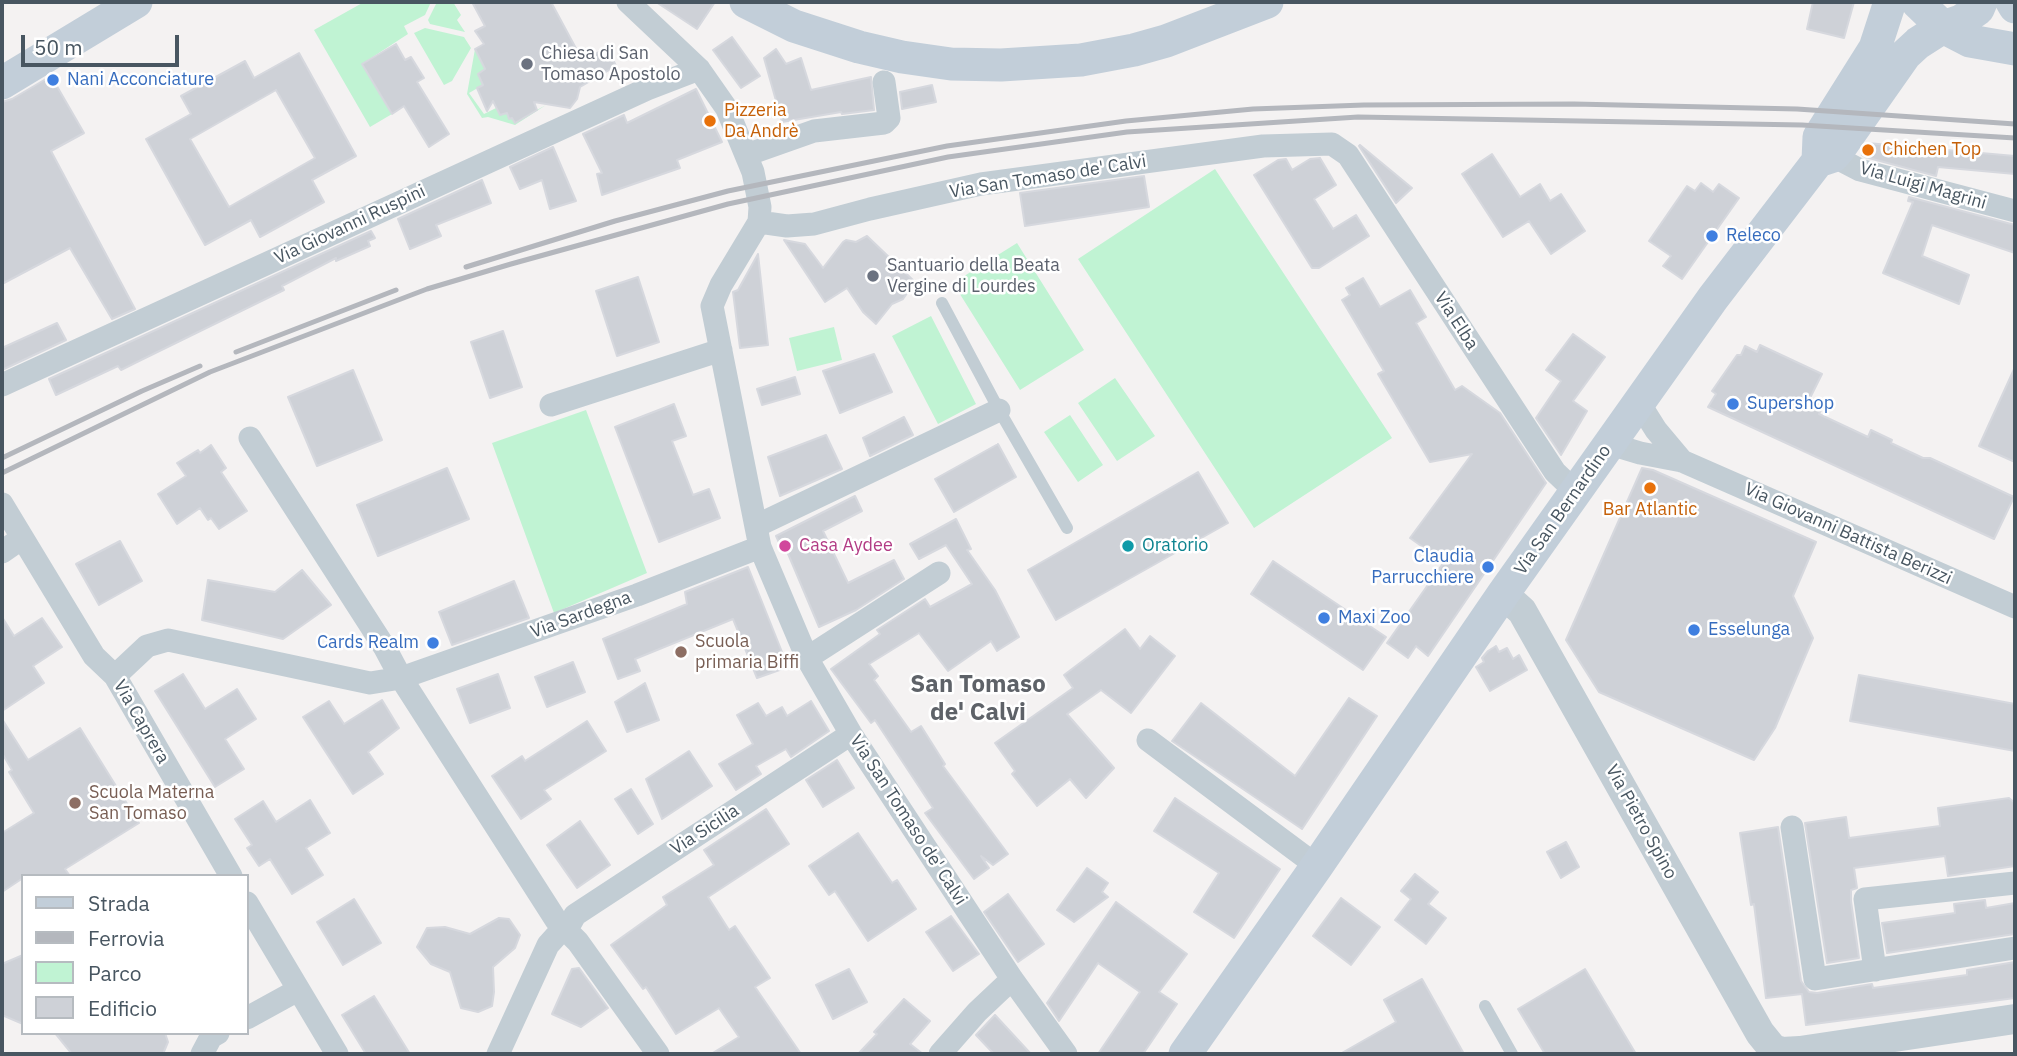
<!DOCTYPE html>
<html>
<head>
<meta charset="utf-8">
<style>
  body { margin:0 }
  #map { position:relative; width:2017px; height:1056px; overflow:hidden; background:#f4f2f2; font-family:"IBM Plex Sans",sans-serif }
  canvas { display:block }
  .frame { position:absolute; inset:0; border:4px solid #485661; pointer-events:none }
  .legend { position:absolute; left:21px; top:874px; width:228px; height:161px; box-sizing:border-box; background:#fff; border:2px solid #b6bbc0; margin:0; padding:9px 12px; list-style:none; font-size:21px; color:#485661 }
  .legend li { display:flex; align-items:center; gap:14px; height:35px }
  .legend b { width:35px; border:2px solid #b6bbc0 }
  .scale { position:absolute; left:21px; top:35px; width:158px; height:32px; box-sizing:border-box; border:4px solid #485661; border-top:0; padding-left:9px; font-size:21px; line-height:24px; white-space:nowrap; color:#485661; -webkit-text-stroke:5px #fff; paint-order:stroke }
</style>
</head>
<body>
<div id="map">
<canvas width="2017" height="1056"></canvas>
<div class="frame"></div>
<ul class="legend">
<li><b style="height:9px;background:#c2ced9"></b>Strada</li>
<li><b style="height:9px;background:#b4b7bd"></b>Ferrovia</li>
<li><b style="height:19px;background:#c0f3d3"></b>Parco</li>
<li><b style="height:19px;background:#ced1d7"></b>Edificio</li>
</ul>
<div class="scale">50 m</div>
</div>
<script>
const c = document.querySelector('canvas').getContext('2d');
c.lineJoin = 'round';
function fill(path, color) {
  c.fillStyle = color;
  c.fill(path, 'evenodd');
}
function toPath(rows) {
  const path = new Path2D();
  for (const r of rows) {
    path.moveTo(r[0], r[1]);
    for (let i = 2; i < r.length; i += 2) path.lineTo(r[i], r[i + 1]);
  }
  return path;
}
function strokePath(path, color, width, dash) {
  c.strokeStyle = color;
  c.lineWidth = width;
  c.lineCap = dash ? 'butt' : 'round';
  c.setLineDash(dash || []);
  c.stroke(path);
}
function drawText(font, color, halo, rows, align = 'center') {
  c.font = font + ' "IBM Plex Sans",sans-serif';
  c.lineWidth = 5;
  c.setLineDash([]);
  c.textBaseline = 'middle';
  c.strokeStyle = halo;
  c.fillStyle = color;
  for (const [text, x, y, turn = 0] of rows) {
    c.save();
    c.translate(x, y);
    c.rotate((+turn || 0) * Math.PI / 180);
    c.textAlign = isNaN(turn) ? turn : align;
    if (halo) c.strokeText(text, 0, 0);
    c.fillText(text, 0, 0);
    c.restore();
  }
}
fill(toPath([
  [364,2,431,2,425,15,404,26,408,34,362,64,392,114,370,127,314,30],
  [437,2,453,2,461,15,457,20,465,32,430,24,428,20],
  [425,28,464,37,471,48,452,81,444,85,414,33],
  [475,49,485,69,483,85,469,93,484,114,496,108,500,115,507,113,509,119,512,118,515,122,546,105,515,125,488,117,482,118,467,94],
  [1215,169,1392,438,1254,528,1078,259],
  [1017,243,1084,350,1020,390,953,283],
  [931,316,976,404,938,424,892,336],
  [834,327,842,360,797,371,789,338],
  [1115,378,1155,436,1117,461,1078,403],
  [586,410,647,573,554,613,492,443],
  [1070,415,1103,465,1078,482,1044,432]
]), '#c0f3d3');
const building = toPath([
  [472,2,551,2,579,54,584,53,587,59,607,47,616,66,580,87,577,99,570,108,534,102,537,110,515,123,512,118,509,119,507,113,500,115,493,101,487,111,477,88,483,85,478,74,485,69,475,49,484,44,475,31,485,26,472,2],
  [656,2,715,2,697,29,656,2],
  [1813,2,1854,2,1844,38,1807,29,1813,2],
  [732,37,760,76,741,88,713,50,732,37],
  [396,44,405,60,411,57,424,78,417,82,449,134,429,147,404,106,392,114,362,64,396,44],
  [776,49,786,64,801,58,811,90,871,77,874,110,842,114,841,112,782,122,764,58,776,49],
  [299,53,356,156,312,180,324,202,260,237,251,220,205,245,146,139,191,114,181,96,245,61,254,78,299,53],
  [276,90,315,158,229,207,190,139,276,90],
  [51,76,84,133,51,151,135,309,112,319,70,248,2,284,2,102,12,99,51,76],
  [932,85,936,102,902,109,900,92,932,85],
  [696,89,722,142,677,160,680,168,602,195,597,174,602,173,583,134,624,115,627,123,696,89],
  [1867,143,2015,156,2015,174,1938,167,1936,176,1865,157,1862,155,1867,143],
  [1360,145,1412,188,1396,203,1359,146,1360,145],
  [553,147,576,201,550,209,542,180,520,189,510,167,553,147],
  [1492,154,1520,197,1540,184,1550,201,1561,194,1585,231,1551,254,1529,221,1503,237,1462,174,1492,154],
  [1320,158,1336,185,1314,199,1333,229,1356,215,1369,236,1319,268,1312,268,1254,175,1278,160,1286,159,1292,170,1310,159,1320,158],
  [1144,176,1149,207,1025,226,1020,193,1144,176],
  [482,180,491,203,436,225,441,236,410,249,398,219,482,180],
  [1701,183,1713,192,1719,184,1739,198,1682,279,1663,266,1671,256,1649,241,1687,186,1695,191,1701,183],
  [1909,197,2015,225,2015,253,1932,225,1922,256,1969,275,1959,304,1883,273,1913,202,1908,201,1909,197],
  [371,231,375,238,368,241,370,246,336,261,336,258,282,286,284,290,137,362,121,370,118,366,56,395,49,379,371,231],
  [867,236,915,282,903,299,892,304,876,324,863,312,847,288,825,302,784,240,805,244,823,268,843,242,846,240,856,242,867,236],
  [758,254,768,345,740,348,733,292,738,290,758,254],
  [638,277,659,342,617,356,596,291,638,277],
  [1363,278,1380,307,1410,290,1426,317,1416,323,1455,390,1462,386,1500,413,1546,483,1428,656,1416,646,1408,658,1387,643,1444,562,1410,538,1472,454,1430,462,1378,374,1384,371,1342,300,1350,295,1346,288,1363,278],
  [57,323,66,340,2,370,2,348,57,323],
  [503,331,522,387,490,398,471,342,503,331],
  [1573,334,1605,357,1573,401,1587,411,1561,455,1536,418,1561,381,1546,370,1573,334],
  [1760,345,1822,374,1810,398,1824,404,1819,414,1868,437,1871,430,1892,440,1891,443,1923,458,1930,458,2014,497,1994,539,1708,407,1716,394,1712,391,1737,355,1741,355,1745,346,1757,352,1760,345],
  [874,354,892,392,840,413,823,371,874,354],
  [2015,367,2015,462,1979,446,2015,367],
  [353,370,382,440,317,466,288,397,353,370],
  [795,377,800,394,762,405,757,389,795,377],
  [674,404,686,436,672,441,693,495,709,489,720,518,659,542,615,427,674,404],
  [904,417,913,435,870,456,863,438,904,417],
  [826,435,842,469,780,496,768,457,826,435],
  [998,444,1016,477,954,512,935,479,998,444],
  [211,445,226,468,221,472,247,511,219,529,211,518,208,520,200,508,177,524,158,494,186,476,177,463,198,450,200,453,211,445],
  [447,468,469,519,378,556,357,505,447,468],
  [1642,468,1653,470,1816,542,1793,596,1813,638,1775,728,1754,760,1599,692,1566,640,1642,468],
  [1198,472,1228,523,1056,620,1028,570,1198,472],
  [855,496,862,511,823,531,848,583,894,560,904,579,856,610,819,627,786,549,783,551,776,536,855,496],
  [956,519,971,549,967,550,995,590,1019,637,997,651,991,641,948,671,919,633,869,664,878,676,874,680,911,732,921,726,945,764,943,766,1008,854,993,865,981,856,989,868,974,879,925,813,933,808,875,720,871,723,831,669,880,634,877,630,925,599,930,607,972,584,946,545,919,559,910,544,956,519],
  [120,541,142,581,99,605,76,564,120,541],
  [1273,561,1386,637,1363,670,1251,594,1273,561],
  [748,567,788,667,757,678,733,619,635,659,640,671,618,679,603,639,687,604,685,592,748,567],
  [302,570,331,605,283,639,202,620,208,580,275,592,302,570],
  [514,581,529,618,452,645,439,612,514,581],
  [2,617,14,636,42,618,62,647,33,666,44,683,2,711,2,617],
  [1125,629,1140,649,1150,636,1175,656,1131,713,1101,690,1067,714,1114,768,1086,798,1070,779,1037,806,1012,774,1015,771,995,743,1073,688,1064,675,1125,629],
  [1496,646,1499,652,1507,648,1513,659,1519,655,1527,670,1490,691,1476,667,1484,662,1482,658,1488,651,1496,646],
  [573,662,585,692,547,707,535,677,573,662],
  [183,674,205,709,237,689,256,719,225,739,244,769,215,787,155,691,183,674],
  [498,674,510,708,470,723,457,689,498,674],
  [1859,675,2015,704,2015,751,1850,721,1859,675],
  [645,683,659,720,627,732,615,702,645,683],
  [1349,698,1377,716,1302,829,1172,741,1201,703,1295,776,1349,698],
  [382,700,399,728,368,752,383,774,353,794,303,717,329,701,344,724,382,700],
  [811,701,829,731,791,757,786,749,756,766,761,774,736,790,719,764,753,744,737,715,758,703,766,716,782,707,787,716,811,701],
  [2,719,28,760,80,728,139,823,65,869,70,876,23,876,23,878,2,892,2,833,34,813,9,772,12,770,2,753,2,719],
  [587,721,606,751,544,790,551,799,521,819,492,776,522,756,525,761,587,721],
  [689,751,712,786,662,819,646,779,689,751],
  [837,760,854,788,823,807,806,780,837,760],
  [631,789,653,824,638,834,615,799,631,789],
  [1175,798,1280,869,1234,938,1194,912,1219,873,1154,831,1175,798],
  [2009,798,2015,803,2015,866,1948,876,1945,856,1854,868,1857,888,1851,890,1851,901,1859,958,1827,963,1805,823,1846,817,1849,838,1940,826,1938,808,2009,798],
  [310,800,330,833,306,848,323,875,292,894,270,859,259,866,247,848,252,845,235,819,263,801,276,822,310,800],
  [766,809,789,844,708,897,729,930,735,926,770,978,755,987,801,1054,711,1054,739,1037,719,1008,676,1034,646,987,643,989,611,945,667,905,663,897,714,865,704,850,766,809],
  [580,821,610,865,577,888,547,845,580,821],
  [1778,827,1801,981,1809,992,1817,993,1872,984,1873,988,1967,975,1967,970,2015,962,2015,998,1806,1025,1802,994,1766,998,1754,904,1751,905,1740,833,1778,827],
  [858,833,892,883,897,880,916,909,868,941,835,891,829,895,809,866,858,833],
  [1566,842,1579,867,1561,878,1547,852,1566,842],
  [1087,868,1108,883,1102,892,1108,897,1074,922,1057,910,1087,868],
  [1415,874,1438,892,1428,904,1446,918,1426,944,1395,920,1411,899,1401,891,1415,874],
  [1008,894,1044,944,1018,962,984,912,1008,894],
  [1341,898,1380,927,1351,965,1313,936,1341,898],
  [354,899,381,943,343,965,317,922,354,899],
  [1985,900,1986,908,2015,903,2015,934,1887,953,1882,923,1955,913,1954,904,1985,900],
  [1116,902,1187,954,1159,992,1177,1004,1143,1054,1098,1054,1140,992,1098,963,1059,1021,1047,1003,1116,902],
  [951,916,979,954,953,971,926,932,951,916],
  [499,918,509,919,520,935,515,948,493,967,494,992,492,1006,478,1012,461,1008,450,972,431,964,417,947,427,928,445,927,470,934,499,918],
  [23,955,23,1024,2,1015,2,964,23,955],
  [579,968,608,1008,581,1027,552,1014,572,969,579,968],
  [849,969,867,1002,833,1019,816,985,849,969],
  [1585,969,1636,1054,1545,1054,1518,1009,1585,969],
  [1422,979,1464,1054,1340,1054,1396,1022,1384,1000,1422,979],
  [374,996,410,1054,366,1054,342,1015,374,996],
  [904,999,930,1021,910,1044,923,1054,858,1054,877,1034,874,1032,904,999],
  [995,1015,1031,1054,994,1054,976,1035,995,1015],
  [55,1033,165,1033,168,1042,163,1054,72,1054,55,1033]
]);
fill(building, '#ced1d7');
strokePath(building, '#d6d8de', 2);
strokePath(toPath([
  [942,303,999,410,1067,528],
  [1485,1006,1512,1054]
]), '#c2cdd4', 12);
strokePath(toPath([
  [628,2,699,69,727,109,753,172,760,207,759,222,721,285,712,306,760,547,807,658,851,734,1012,979,1066,1054],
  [746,155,814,131,884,123,889,118,884,82],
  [1833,156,1860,170,2015,211],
  [759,222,787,226,814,224,870,209,981,184,1263,146,1332,144,1348,155,1555,472,1576,492],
  [2,385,647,89,699,69],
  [1639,403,1656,430,1682,461],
  [551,405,721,350],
  [250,438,385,648,401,678,637,595,760,547],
  [1610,444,1640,453,1682,461,2015,607],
  [2,504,94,656,115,676,231,876],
  [756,526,999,410],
  [2,552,22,538],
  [807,658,939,573],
  [115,676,147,646,168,640,370,683,401,678,556,920,578,942,658,1054],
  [1148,740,1317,866],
  [1792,827,1815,979,2015,948],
  [247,903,337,1054],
  [1875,970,1865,899,2015,883],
  [247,1018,298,990],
  [202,1054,211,1037,218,1033],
  [498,1054,548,945,557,935,566,931,575,915,851,734],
  [940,1054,977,1012,1012,979]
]), '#c2cdd4', 23);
strokePath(toPath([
  [1503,594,1522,611,1760,1033,1773,1049,1782,1052,1800,1051,2015,1019]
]), '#c2cdd4', 30);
strokePath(toPath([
  [746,2,794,26,859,47,902,57,951,64,1001,65,1081,60,1134,50,1166,41,1267,2],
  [1917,2,1943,27,1970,41,2015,49],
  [2012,2,2015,7],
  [2,83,136,2],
  [1818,161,1833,156,1839,149,1905,55,1918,43,1943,27,1961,21,1978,9,1981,2],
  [1185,1054,1317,866,1503,594,1713,298,1818,161,1819,137,1875,48,1890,2]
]), '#c2ced9', 33);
strokePath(toPath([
  [466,267,615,221,728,191,947,146,1126,121,1253,109,1364,105,1574,104,1797,109,2015,124],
  [236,352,396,290],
  [2,458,142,391,200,366],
  [2,473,210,372,427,289,511,264,728,204,948,157,1127,132,1358,117,1802,125,2015,138]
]), '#b4b7bd', 5);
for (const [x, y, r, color] of [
  [527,64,7,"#6b7280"],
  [53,80,7,"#3f7fe0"],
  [710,121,7,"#e8710a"],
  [1868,150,7,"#e8710a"],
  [1712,236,7,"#3f7fe0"],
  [873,276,7,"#6b7280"],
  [1733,404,7,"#3f7fe0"],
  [1650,488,7,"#e8710a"],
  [785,546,7,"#d1479c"],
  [1128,546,7,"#0f9aa8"],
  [1488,567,7,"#3f7fe0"],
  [1324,618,7,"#3f7fe0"],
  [1694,630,7,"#3f7fe0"],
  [433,643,7,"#3f7fe0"],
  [681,652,7,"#8d6e63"],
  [75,803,7,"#8d6e63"]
]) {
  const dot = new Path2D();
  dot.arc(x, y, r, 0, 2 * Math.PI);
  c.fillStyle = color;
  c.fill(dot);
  strokePath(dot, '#fff', 2.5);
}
drawText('18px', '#5b616d', '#fff', [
  ["Chiesa di San",541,54],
  ["Tomaso Apostolo",541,75],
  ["Santuario della Beata",887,266],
  ["Vergine di Lourdes",887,287]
], 'left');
drawText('18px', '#366cbe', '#fff', [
  ["Nani Acconciature",67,80],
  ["Releco",1726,236],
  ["Supershop",1747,404],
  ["Claudia",1474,557,"right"],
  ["Parrucchiere",1474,578,"right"],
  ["Maxi Zoo",1338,618],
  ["Esselunga",1708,630],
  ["Cards Realm",419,643,"right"]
], 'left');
drawText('18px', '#c56008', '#fff', [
  ["Pizzeria",724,111],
  ["Da Andrè",724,132],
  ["Chichen Top",1882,150],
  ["Bar Atlantic",1650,510,"center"]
], 'left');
drawText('18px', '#485661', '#fff', [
  ["Via San Tomaso de' Calvi",1048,177,-9],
  ["Via Luigi Magrini",1923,186,16],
  ["Via Giovanni Ruspini",350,225,-25],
  ["Via Elba",1456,321,57],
  ["Via San Bernardino",1563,510,-55],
  ["Via Giovanni Battista Berizzi",1848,534,24],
  ["Via Sardegna",581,615,-20],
  ["Via Caprera",141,722,60],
  ["Via San Tomaso de' Calvi",908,820,57],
  ["Via Pietro Spino",1641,822,61],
  ["Via Sicilia",705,830,-33]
]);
drawText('18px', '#b23c85', '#fff', [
  ["Casa Aydee",799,546]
], 'left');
drawText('18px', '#0d838f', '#fff', [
  ["Oratorio",1142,546]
], 'left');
drawText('18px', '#785e54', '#fff', [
  ["Scuola",695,642],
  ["primaria Biffi",695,663],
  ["Scuola Materna",89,793],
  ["San Tomaso",89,814]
], 'left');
drawText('bold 24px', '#5e6268', '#fff', [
  ["San Tomaso",978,685],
  ["de' Calvi",978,713]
]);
</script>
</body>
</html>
